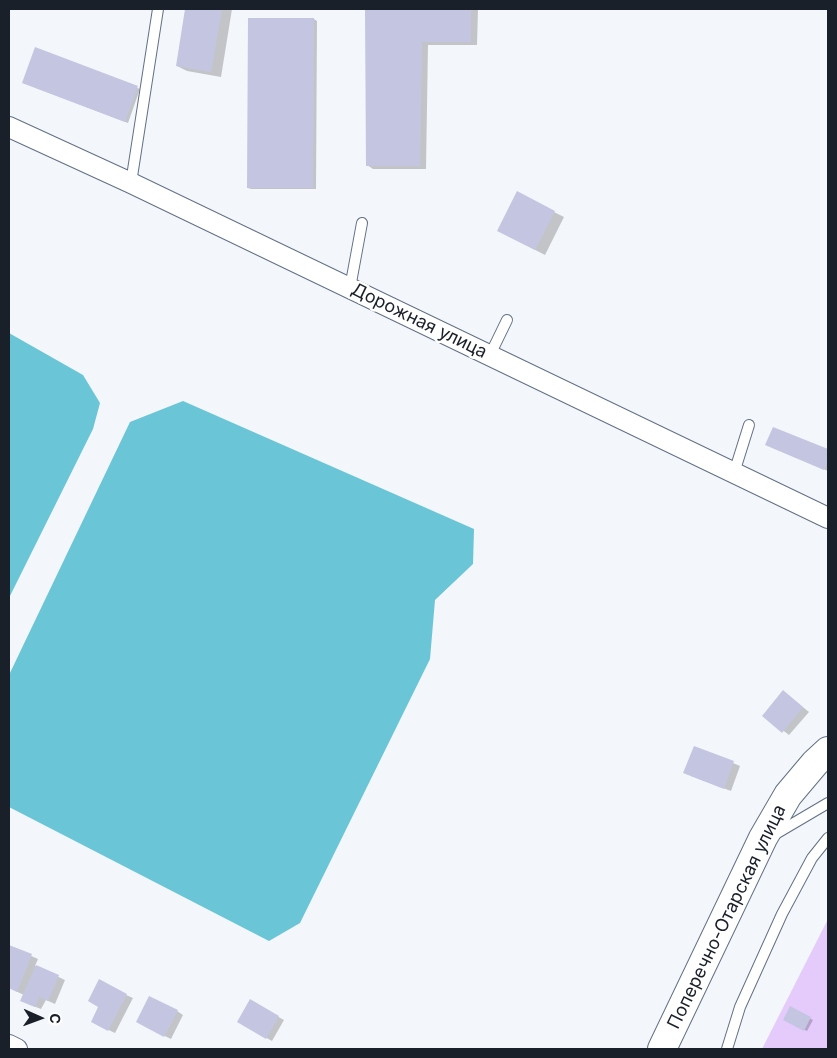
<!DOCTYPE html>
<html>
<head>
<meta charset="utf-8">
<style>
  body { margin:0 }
  #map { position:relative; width:837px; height:1058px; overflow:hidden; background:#f3f6fb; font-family:Inter,sans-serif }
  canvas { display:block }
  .frame { position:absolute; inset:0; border:10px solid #1a2029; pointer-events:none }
  .north { position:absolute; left:15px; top:993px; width:50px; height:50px; -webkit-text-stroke:4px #fff; paint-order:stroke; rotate:92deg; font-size:14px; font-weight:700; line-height:20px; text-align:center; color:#1a2029 }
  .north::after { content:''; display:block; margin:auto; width:18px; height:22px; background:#1a2029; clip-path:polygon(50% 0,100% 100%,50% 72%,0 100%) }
</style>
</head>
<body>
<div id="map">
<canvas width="837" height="1058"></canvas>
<div class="frame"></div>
<div class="north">С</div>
</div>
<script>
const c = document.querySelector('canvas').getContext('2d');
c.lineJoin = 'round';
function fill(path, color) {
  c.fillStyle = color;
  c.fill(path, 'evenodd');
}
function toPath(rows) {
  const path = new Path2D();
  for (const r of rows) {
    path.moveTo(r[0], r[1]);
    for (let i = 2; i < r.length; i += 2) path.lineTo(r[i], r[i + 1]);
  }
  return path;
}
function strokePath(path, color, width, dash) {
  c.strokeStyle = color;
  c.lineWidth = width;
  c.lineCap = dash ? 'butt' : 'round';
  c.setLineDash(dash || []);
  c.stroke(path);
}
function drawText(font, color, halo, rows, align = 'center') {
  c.font = font + ' Inter,sans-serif';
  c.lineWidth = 5;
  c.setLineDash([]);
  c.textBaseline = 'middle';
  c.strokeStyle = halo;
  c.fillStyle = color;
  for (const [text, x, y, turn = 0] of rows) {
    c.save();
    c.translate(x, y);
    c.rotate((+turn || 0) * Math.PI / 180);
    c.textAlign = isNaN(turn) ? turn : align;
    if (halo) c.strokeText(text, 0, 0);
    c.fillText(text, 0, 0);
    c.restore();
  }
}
fill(toPath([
  [828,919,828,1049,762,1049]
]), '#e4cbfc');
fill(toPath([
  [9,333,83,375,100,403,93,429,9,598],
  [183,401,474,529,473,564,435,600,430,659,300,923,269,941,9,807,9,675,130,422]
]), '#6ac5d7');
fill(toPath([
  [186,9,232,9,221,77,187,71,177,66],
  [367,9,478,9,477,45,428,45,426,169,373,169,367,165],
  [314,19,317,21,316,189,251,189,248,188],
  [36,49,140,89,128,123,26,84],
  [554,212,564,217,545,255,508,236],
  [774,428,828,451,828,471,773,448],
  [789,696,809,712,789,735,764,716],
  [695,747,740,766,731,791,691,776],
  [9,946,38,959,35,966,65,980,55,1004,46,1000,41,1009,28,1004,24,995,9,988],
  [126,995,133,998,115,1033,98,1025],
  [250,1001,284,1020,272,1041,238,1022],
  [790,1008,813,1020,807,1031,784,1019],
  [177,1011,183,1015,171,1039,144,1026]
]), '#0003');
fill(toPath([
  [185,9,222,9,211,72,176,66],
  [365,9,471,9,471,42,422,42,420,166,366,166],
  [248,18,314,18,313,188,247,188],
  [35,47,138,86,125,122,22,83],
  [517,191,555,211,535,250,497,231],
  [773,427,828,449,828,459,824,470,765,445],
  [783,690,803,707,782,733,762,716],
  [694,746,734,761,724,789,683,773],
  [9,945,32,954,17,992,9,988],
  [36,965,59,975,48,1001,39,997,35,1007,20,1001],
  [99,979,127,994,108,1031,91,1022,98,1007,88,1001],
  [149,996,178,1010,164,1037,136,1022],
  [250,999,279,1016,266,1039,237,1022],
  [790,1006,811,1017,804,1031,783,1020]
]), '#c4c5e1');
const lane = toPath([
  [131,183,158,9],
  [350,288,362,223],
  [490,355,507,320],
  [734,473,749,425],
  [772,836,828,803],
  [727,1049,740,1007,782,914,812,858,828,838]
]);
const street = toPath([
  [9,127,131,183,828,518],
  [9,1045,17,1049]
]);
const secondary = toPath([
  [662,1049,763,838,788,795,815,763,828,751]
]);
strokePath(lane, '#627085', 12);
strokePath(street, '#627085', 22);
strokePath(secondary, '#627085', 30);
strokePath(lane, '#fff', 10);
strokePath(street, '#fff', 20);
strokePath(secondary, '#fff', 28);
drawText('18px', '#1a2029', '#fff', [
  ["Дорожная улица",419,321,26],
  ["Поперечно-Отарская улица",727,917,-64]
]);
</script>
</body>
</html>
